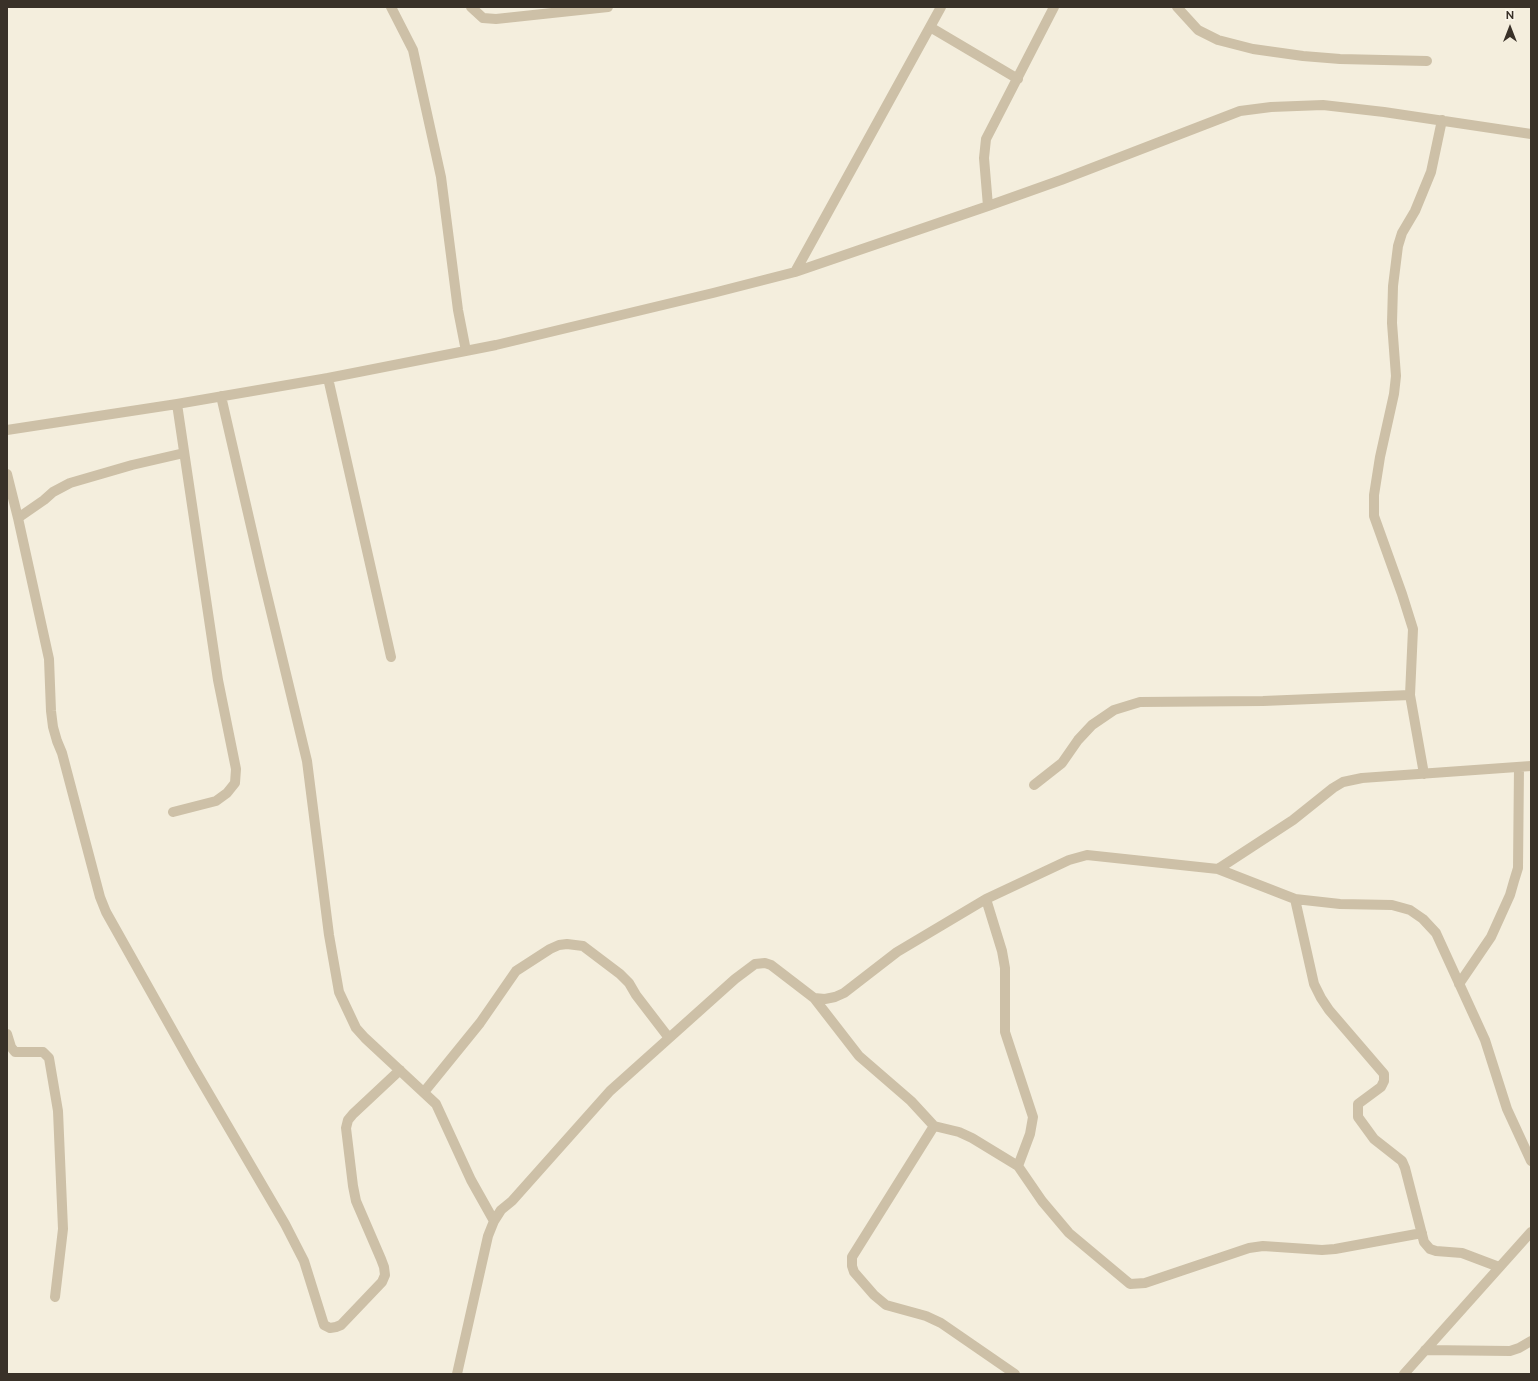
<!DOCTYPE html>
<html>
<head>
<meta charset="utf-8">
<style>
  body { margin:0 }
  #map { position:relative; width:1538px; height:1381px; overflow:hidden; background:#f4eedd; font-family:Raleway,sans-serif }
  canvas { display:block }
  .frame { position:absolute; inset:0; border:8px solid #393128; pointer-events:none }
  .north { position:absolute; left:1490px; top:8px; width:40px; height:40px; -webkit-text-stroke:3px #fbf6ea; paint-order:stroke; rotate:0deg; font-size:11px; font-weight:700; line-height:16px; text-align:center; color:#393128 }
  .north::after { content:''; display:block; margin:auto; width:14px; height:18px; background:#393128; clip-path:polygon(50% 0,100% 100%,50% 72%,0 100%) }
</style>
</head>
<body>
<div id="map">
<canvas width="1538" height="1381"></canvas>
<div class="frame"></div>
<div class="north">N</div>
</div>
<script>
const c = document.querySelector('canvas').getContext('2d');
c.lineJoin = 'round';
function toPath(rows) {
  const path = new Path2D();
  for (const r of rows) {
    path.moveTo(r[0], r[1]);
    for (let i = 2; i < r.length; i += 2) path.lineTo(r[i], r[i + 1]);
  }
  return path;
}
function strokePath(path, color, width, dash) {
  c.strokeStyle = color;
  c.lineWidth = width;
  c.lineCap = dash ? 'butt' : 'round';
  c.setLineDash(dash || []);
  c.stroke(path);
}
strokePath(toPath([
  [391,7,413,50,441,177,458,310,466,351],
  [471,7,483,18,496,19,608,7],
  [1177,7,1198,30,1218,40,1253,49,1303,56,1340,59,1427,61],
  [930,27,1018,79],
  [988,206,984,158,986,139,1054,7],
  [795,272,941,7],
  [328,378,391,657],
  [221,396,261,570,307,761,329,935,339,992,356,1028,365,1038,436,1104,471,1180,494,1221],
  [7,430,177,404,328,378,496,345,713,293,795,272,988,206,1061,180,1240,111,1271,107,1323,105,1384,112,1531,134],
  [7,474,18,518,49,659,51,711,53,727,57,741,62,753,100,897,106,912,192,1065,285,1224,304,1261,324,1325,330,1328,336,1327,341,1325,382,1282,385,1275,384,1267,381,1259,356,1201,353,1186,346,1128,348,1120,353,1114,400,1070],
  [18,518,44,500,53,492,70,483,132,465,184,453],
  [1424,774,1410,695,1413,629,1402,594,1374,516,1374,495,1380,457,1394,394,1396,376,1392,323,1393,286,1398,246,1402,233,1415,211,1431,172,1442,120],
  [1034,785,1062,763,1078,740,1092,725,1114,710,1140,702,1263,701,1410,695],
  [173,812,216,801,227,793,235,783,236,769,218,680,177,404],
  [1218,869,1293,820,1333,788,1343,782,1362,778,1531,766],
  [986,899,1002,951,1005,968,1005,1032,1033,1117,1030,1134,1018,1166],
  [1295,899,1314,984,1321,998,1329,1010,1384,1074,1384,1081,1381,1087,1358,1104,1358,1117,1374,1139,1402,1161,1405,1168,1424,1242,1430,1249,1436,1251,1462,1253,1499,1267],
  [1459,984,1491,937,1510,895,1514,881,1518,868,1519,767],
  [814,998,859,1056,911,1101,934,1126,959,1132,972,1138,1018,1166,1042,1201,1069,1233,1130,1284,1145,1283,1249,1248,1263,1246,1322,1250,1335,1249,1422,1233],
  [7,1034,11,1047,15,1052,43,1052,49,1058,58,1111,63,1229,55,1297],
  [424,1092,480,1023,516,971,550,949,559,945,567,944,583,946,620,974,629,983,636,995,669,1038],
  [934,1126,852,1257,852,1266,854,1272,874,1295,886,1305,926,1316,941,1323,1015,1374],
  [1425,1350,1510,1351,1519,1348,1531,1341],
  [457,1374,488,1236,494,1221,501,1210,512,1201,610,1091,735,979,755,964,765,963,771,965,814,998,825,999,835,997,844,993,897,952,986,899,1069,860,1087,855,1218,869,1295,899,1340,904,1392,905,1410,910,1423,919,1436,933,1485,1040,1507,1109,1531,1161],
  [1404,1374,1531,1232]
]), '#cdc0a7', 10);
</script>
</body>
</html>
